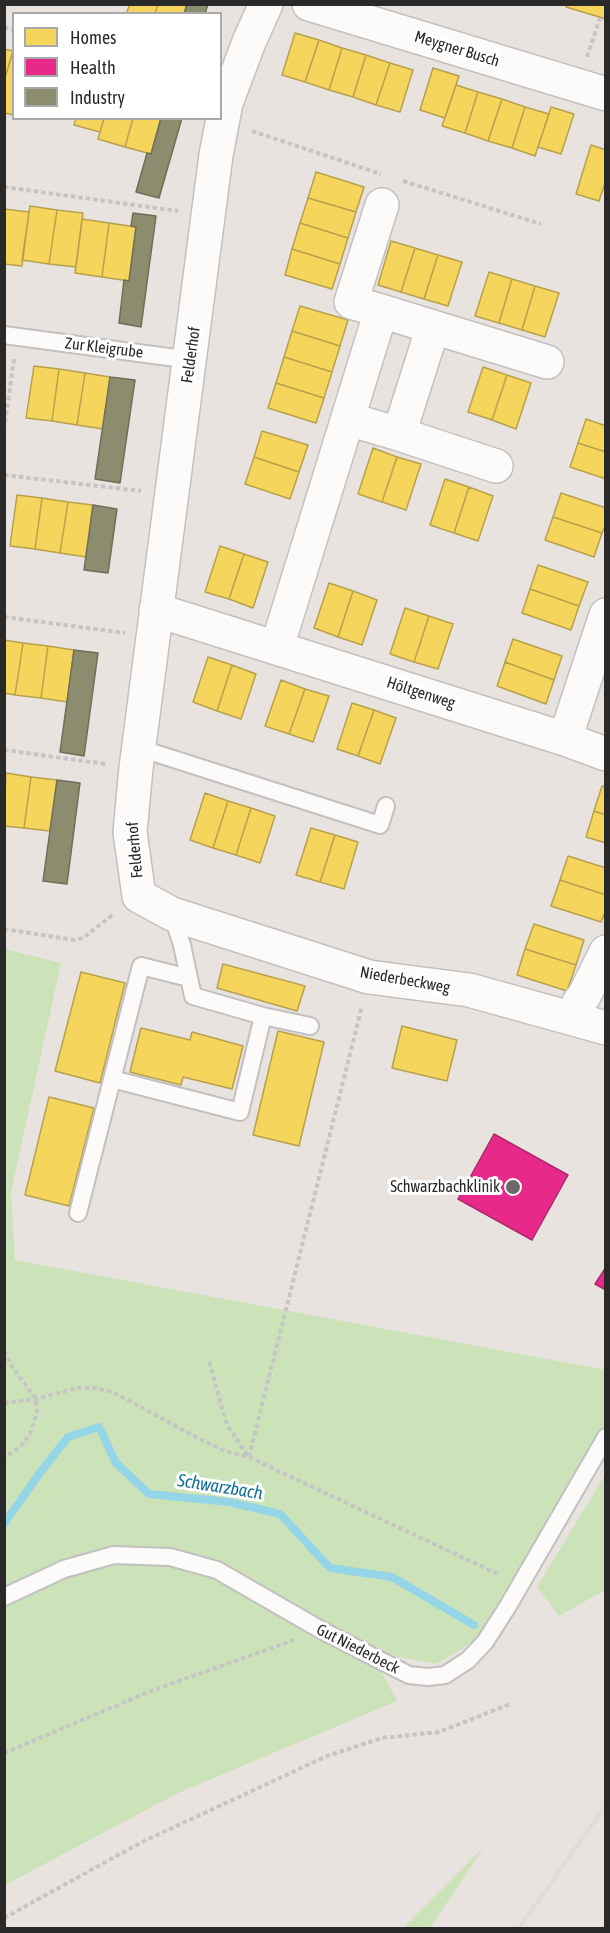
<!DOCTYPE html>
<html>
<head>
<meta charset="utf-8">
<style>
  body { margin:0 }
  #map { position:relative; width:610px; height:1933px; overflow:hidden; background:#e8e3de; font-family:"Asap Condensed",sans-serif }
  canvas { display:block }
  .frame { position:absolute; inset:0; border:6px solid #292929; pointer-events:none }
  .legend { position:absolute; left:12px; top:12px; width:210px; height:108px; box-sizing:border-box; background:#fff; border:2px solid #a9a9a9; margin:0; padding:8px 10px; list-style:none; font-size:18px; color:#292929 }
  .legend li { display:flex; align-items:center; gap:12px; height:30px }
  .legend b { width:30px; border:2px solid #a9a9a9 }
</style>
</head>
<body>
<div id="map">
<canvas width="610" height="1933"></canvas>
<div class="frame"></div>
<ul class="legend">
<li><b style="height:16px;background:#f6d55c"></b>Homes</li>
<li><b style="height:16px;background:#e7298a"></b>Health</li>
<li><b style="height:16px;background:#8c8c6e"></b>Industry</li>
</ul>
</div>
<script>
const c = document.querySelector('canvas').getContext('2d');
c.lineJoin = 'round';
function fill(path, color) {
  c.fillStyle = color;
  c.fill(path, 'evenodd');
}
function toPath(rows) {
  const path = new Path2D();
  for (const r of rows) {
    path.moveTo(r[0], r[1]);
    for (let i = 2; i < r.length; i += 2) path.lineTo(r[i], r[i + 1]);
  }
  return path;
}
function strokePath(path, color, width, dash) {
  c.strokeStyle = color;
  c.lineWidth = width;
  c.lineCap = dash ? 'butt' : 'round';
  c.setLineDash(dash || []);
  c.stroke(path);
}
function drawText(font, color, halo, rows, align = 'center') {
  c.font = font + ' "Asap Condensed",sans-serif';
  c.lineWidth = 6;
  c.setLineDash([]);
  c.textBaseline = 'middle';
  c.strokeStyle = halo;
  c.fillStyle = color;
  for (const [text, x, y, turn = 0] of rows) {
    c.save();
    c.translate(x, y);
    c.rotate((+turn || 0) * Math.PI / 180);
    c.textAlign = isNaN(turn) ? turn : align;
    if (halo) c.strokeText(text, 0, 0);
    c.fillText(text, 0, 0);
    c.restore();
  }
}
fill(toPath([
  [5,949,61,963,11,1192,15,1260,606,1370,605,1428,478,1637,465,1647,436,1664,388,1655,169,1550,5,1590],
  [605,1475,605,1590,559,1616,537,1587],
  [116,1563,165,1564,214,1577,381,1671,397,1701,178,1793,5,1885,5,1605,75,1572],
  [484,1847,430,1928,403,1928]
]), '#cce2b8');
const homes = toPath([
  [130,4,158,4,155,14,126,14,130,4],
  [158,4,187,4,184,14,155,14,158,4],
  [567,4,606,4,606,19,566,7,567,4],
  [295,33,319,40,305,82,282,75,295,33],
  [319,40,342,48,329,90,305,82,319,40],
  [342,48,366,55,353,97,329,90,342,48],
  [4,49,13,51,4,81,4,49],
  [366,55,390,63,376,105,353,97,366,55],
  [11,58,14,59,14,115,4,113,4,81,11,58],
  [390,63,413,70,400,112,376,105,390,63],
  [433,68,459,76,445,118,420,110,433,68],
  [456,85,478,92,465,133,442,126,456,85],
  [478,92,502,99,488,141,465,133,478,92],
  [502,99,525,107,512,148,488,141,502,99],
  [525,107,549,114,535,156,512,148,525,107],
  [551,107,574,114,561,154,538,147,551,107],
  [76,118,104,118,100,132,74,125,76,118],
  [104,118,133,118,125,147,98,139,104,118],
  [133,118,161,118,151,154,125,147,133,118],
  [591,145,606,150,606,180,599,201,576,194,591,145],
  [316,172,364,187,356,212,308,198,316,172],
  [308,198,356,212,348,238,300,223,308,198],
  [30,206,57,210,49,264,22,260,30,206],
  [4,209,29,212,22,266,4,264,4,209],
  [57,210,83,213,76,267,49,264,57,210],
  [82,219,109,223,102,277,75,273,82,219],
  [109,223,136,227,129,281,102,277,109,223],
  [300,223,348,238,340,264,292,249,300,223],
  [391,241,415,248,401,292,378,285,391,241],
  [415,248,438,255,424,299,401,292,415,248],
  [292,249,340,264,332,289,285,275,292,249],
  [438,255,462,262,448,306,424,299,438,255],
  [489,272,512,279,499,323,475,316,489,272],
  [512,279,535,286,522,330,499,323,512,279],
  [535,286,559,293,545,337,522,330,535,286],
  [300,306,348,320,340,346,292,331,300,306],
  [292,331,340,346,332,372,284,357,292,331],
  [284,357,332,372,324,398,276,383,284,357],
  [34,366,59,369,52,421,26,418,34,366],
  [483,367,507,375,492,420,468,412,483,367],
  [59,369,85,373,77,425,52,421,59,369],
  [85,373,110,377,103,429,77,425,85,373],
  [507,375,531,383,516,429,492,420,507,375],
  [276,383,324,398,316,423,268,408,276,383],
  [586,419,606,426,606,452,578,443,586,419],
  [262,431,308,445,299,472,254,457,262,431],
  [578,443,606,452,606,479,570,467,578,443],
  [373,448,397,457,382,502,358,494,373,448],
  [254,457,299,472,290,499,245,484,254,457],
  [397,457,421,464,406,510,382,502,397,457],
  [445,479,469,487,454,533,430,525,445,479],
  [469,487,493,496,478,541,454,533,469,487],
  [561,493,606,508,606,524,602,533,553,517,561,493],
  [17,495,42,498,35,549,10,546,17,495],
  [42,498,68,502,60,553,35,549,42,498],
  [68,502,93,505,86,557,60,553,68,502],
  [553,517,602,533,594,557,545,540,553,517],
  [220,546,244,554,229,599,205,592,220,546],
  [244,554,268,562,253,608,229,599,244,554],
  [538,565,588,582,579,606,530,589,538,565],
  [329,583,353,591,338,637,314,628,329,583],
  [530,589,579,606,571,630,522,613,530,589],
  [353,591,377,600,362,645,338,637,353,591],
  [405,608,429,616,414,662,390,654,405,608],
  [429,616,453,624,438,669,414,662,429,616],
  [513,639,562,656,554,680,505,662,513,639],
  [4,640,23,643,15,695,4,693,4,640],
  [23,643,48,646,41,698,15,695,23,643],
  [48,646,74,650,67,702,41,698,48,646],
  [208,657,232,665,217,711,193,702,208,657],
  [505,662,554,680,546,704,497,686,505,662],
  [232,665,256,674,241,719,217,711,232,665],
  [281,680,305,689,289,734,265,726,281,680],
  [305,689,329,696,313,742,289,734,305,689],
  [352,703,374,710,358,756,337,749,352,703],
  [374,710,396,718,380,764,358,756,374,710],
  [6,773,31,777,24,828,4,826,6,773],
  [31,777,57,780,50,831,24,828,31,777],
  [602,786,606,787,606,815,594,811,602,786],
  [205,793,228,801,213,848,190,840,205,793],
  [228,801,251,808,236,855,213,848,228,801],
  [251,808,275,816,260,863,236,855,251,808],
  [594,811,606,815,606,843,586,837,594,811],
  [311,828,335,835,320,882,296,875,311,828],
  [335,835,358,842,344,889,320,882,335,835],
  [568,856,606,868,606,895,560,880,568,856],
  [560,880,606,895,606,910,601,922,551,906,560,880],
  [534,924,584,940,576,965,525,949,534,924],
  [525,949,576,965,567,991,517,975,525,949],
  [223,964,305,986,297,1011,217,988,223,964],
  [81,972,125,983,100,1083,55,1071,81,972],
  [402,1026,457,1040,447,1081,392,1068,402,1026],
  [141,1028,190,1040,192,1032,243,1046,232,1089,183,1077,181,1085,130,1072,141,1028],
  [278,1031,324,1042,299,1146,253,1135,278,1031],
  [49,1097,94,1108,69,1206,25,1195,49,1097]
]);
fill(homes, '#f6d55c');
strokePath(homes, '#b8a14d', 1.5);
const health = toPath([
  [494,1134,568,1175,532,1240,458,1199,494,1134],
  [606,1267,606,1290,595,1284,606,1267]
]);
fill(health, '#e7298a');
strokePath(health, '#ae296d', 1.5);
const industry = toPath([
  [187,4,208,4,205,14,184,14,187,4],
  [161,118,182,118,159,198,136,192,147,153,151,154,161,118],
  [133,213,156,216,141,327,119,323,124,280,129,281,136,227,131,226,133,213],
  [110,377,135,380,120,483,95,479,110,377],
  [93,505,117,509,108,573,84,570,93,505],
  [74,650,98,653,84,756,60,752,74,650],
  [57,780,80,783,67,884,43,881,57,780]
]);
fill(industry, '#8c8c6e');
strokePath(industry, '#6e6e59', 1.5);
strokePath(toPath([
  [4,1524,39,1474,68,1437,99,1427,116,1463,149,1494,229,1502,280,1514,330,1568,392,1577,474,1625]
]), '#94d6e7', 8);
const lane = toPath([
  [4,335,191,360],
  [139,748,380,825,386,806],
  [172,914,182,945,189,978],
  [112,1079,240,1112,263,1016],
  [78,1213,141,966,189,978,193,996,263,1016,310,1026],
  [4,1597,64,1569,114,1555,170,1557,217,1570,321,1630,409,1675,428,1677,445,1675,468,1660,485,1642,508,1606,606,1437]
]);
const street = toPath([
  [266,4,249,42,226,103,216,155,136,768,130,832,139,896,172,914,369,977,469,990,606,1028],
  [309,4,606,94],
  [381,311,351,302,382,205],
  [433,327,547,362],
  [399,434,496,466],
  [156,610,565,739,606,754],
  [277,647,381,311,433,327,399,434,348,419],
  [565,739,606,615],
  [579,1002,584,996,606,952]
]);
strokePath(lane, '#c2c0c0', 20);
strokePath(street, '#c2c0c0', 36);
strokePath(toPath([
  [4,27,14,30],
  [587,57,600,18],
  [252,131,381,174],
  [403,181,541,224],
  [4,187,178,211],
  [4,430,14,359],
  [4,475,141,491],
  [4,617,125,633],
  [4,750,106,764],
  [4,929,74,940,83,938,114,914],
  [4,1351,13,1368,36,1399,37,1412,30,1434,21,1446,4,1458],
  [209,1362,227,1425,248,1456],
  [4,1403,36,1399,77,1388,94,1388,113,1392,196,1437,225,1451,249,1457,500,1575],
  [249,1457,362,1006],
  [4,1753,151,1691,294,1640],
  [4,1918,142,1842,327,1756,382,1738,439,1732,510,1704]
]), '#c6c5c5', 4, [4.5, 3]);
strokePath(lane, '#fcfbfa', 16);
strokePath(street, '#fcfbfa', 33);
strokePath(toPath([
  [519,1928,606,1805]
]), '#ddddde', 4.5);
for (const [x, y, r, color] of [
  [513,1187,8,"#6c6a68"]
]) {
  const dot = new Path2D();
  dot.arc(x, y, r, 0, 2 * Math.PI);
  c.fillStyle = color;
  c.fill(dot);
  strokePath(dot, '#fff', 2);
}
drawText('16px', '#292929', '#fff', [
  ["Meygner Busch",457,49,17],
  ["Zur Kleigrube",104,348,7],
  ["Felderhof",191,355,-82],
  ["Höltgenweg",421,693,18],
  ["Felderhof",135,850,-95],
  ["Niederbeckweg",405,980,10],
  ["Gut Niederbeck",358,1649,27]
]);
drawText('16px', '#292929', '#fff', [
  ["Schwarzbachklinik",500,1187]
], 'right');
drawText('italic 18px', '#116f96', '#fff', [
  ["Schwarzbach",220,1487,9]
]);
</script>
</body>
</html>
